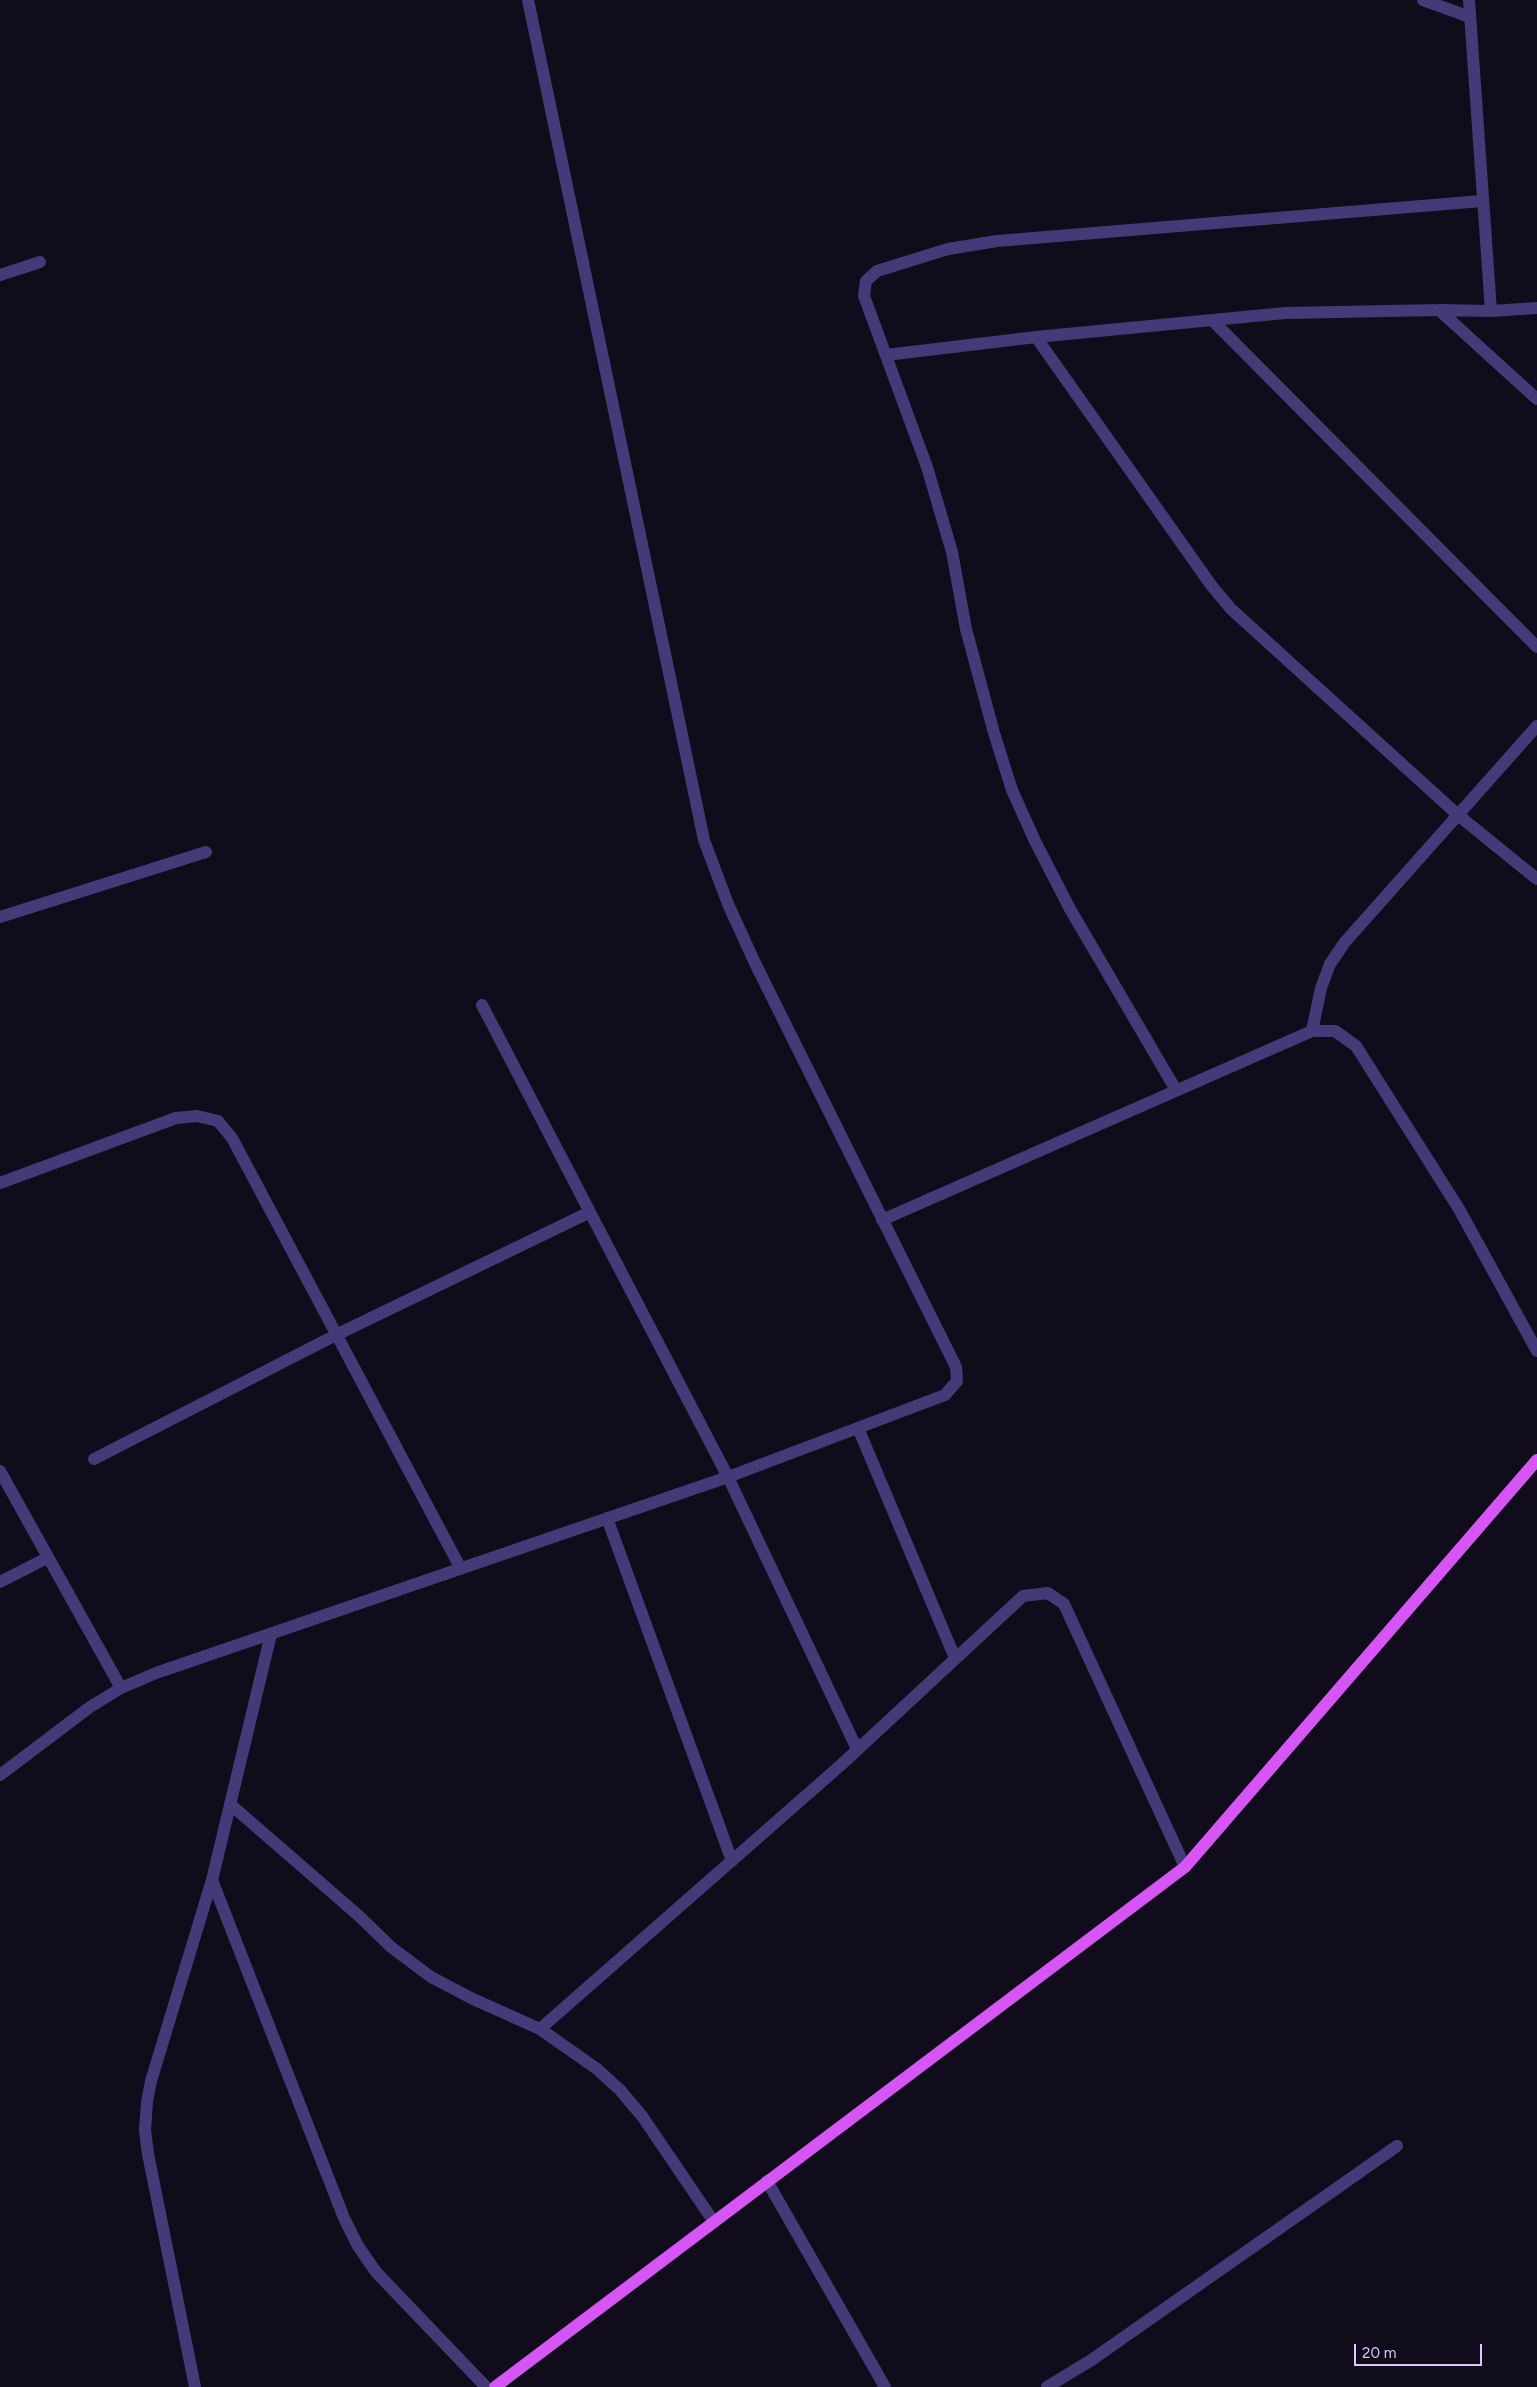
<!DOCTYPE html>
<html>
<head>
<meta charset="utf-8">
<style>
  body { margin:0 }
  #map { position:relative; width:1537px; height:2387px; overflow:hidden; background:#110c1b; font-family:Figtree,sans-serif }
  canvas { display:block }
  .scale { position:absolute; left:1354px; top:2344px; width:128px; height:22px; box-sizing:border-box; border:2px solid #d7c9fc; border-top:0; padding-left:6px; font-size:15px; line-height:18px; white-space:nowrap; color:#d7c9fc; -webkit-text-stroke:4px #110c1b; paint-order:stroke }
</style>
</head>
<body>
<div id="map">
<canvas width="1537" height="2387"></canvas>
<div class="scale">20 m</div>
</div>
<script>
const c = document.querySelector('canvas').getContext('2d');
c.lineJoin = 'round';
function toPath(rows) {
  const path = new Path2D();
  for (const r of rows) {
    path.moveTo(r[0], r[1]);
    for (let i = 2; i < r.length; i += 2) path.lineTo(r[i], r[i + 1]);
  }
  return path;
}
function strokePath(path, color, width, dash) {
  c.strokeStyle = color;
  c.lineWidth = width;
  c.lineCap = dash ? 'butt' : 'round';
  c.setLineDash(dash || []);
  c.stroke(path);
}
strokePath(toPath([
  [1423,0,1470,17],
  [1469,0,1491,311],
  [0,275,40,262],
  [1439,310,1537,399],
  [1212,320,1537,647],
  [1036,337,1211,585,1231,609,1458,815,1537,879],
  [886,355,1036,337,1285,313,1439,310,1491,311,1537,308],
  [0,917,206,852],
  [482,1005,728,1477,857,1749],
  [1312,1031,1321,988,1330,964,1345,942,1537,726],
  [1176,1090,1070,909,1035,841,1012,790,994,733,966,629,952,552,927,467,864,296,866,281,877,271,948,249,997,241,1482,201],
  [0,1183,176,1118,197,1116,218,1121,232,1138,461,1569],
  [882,1220,1312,1031,1335,1031,1356,1046,1459,1209,1537,1351],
  [858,1428,955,1658],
  [94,1459,336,1335,590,1212],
  [0,1471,121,1688],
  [607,1518,732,1861],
  [0,1582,47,1558],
  [0,1775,90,1707,121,1688,156,1673,728,1477,945,1395,957,1381,956,1367,755,963,728,904,704,840,528,0],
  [230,1804,359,1916,391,1947,431,1977,473,1999,540,2029,597,2069,620,2090,642,2116,714,2222],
  [212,1880,344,2218,358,2246,376,2272,486,2387],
  [540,2029,842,1764,1023,1596,1048,1593,1064,1604,1185,1867],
  [767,2181,885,2387],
  [195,2387,148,2154,145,2130,147,2102,151,2081,212,1880,271,1634],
  [1047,2387,1090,2361,1397,2146]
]), '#463977', 12);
strokePath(toPath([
  [495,2387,1185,1867,1537,1460]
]), '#d556f5', 12);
</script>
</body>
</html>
